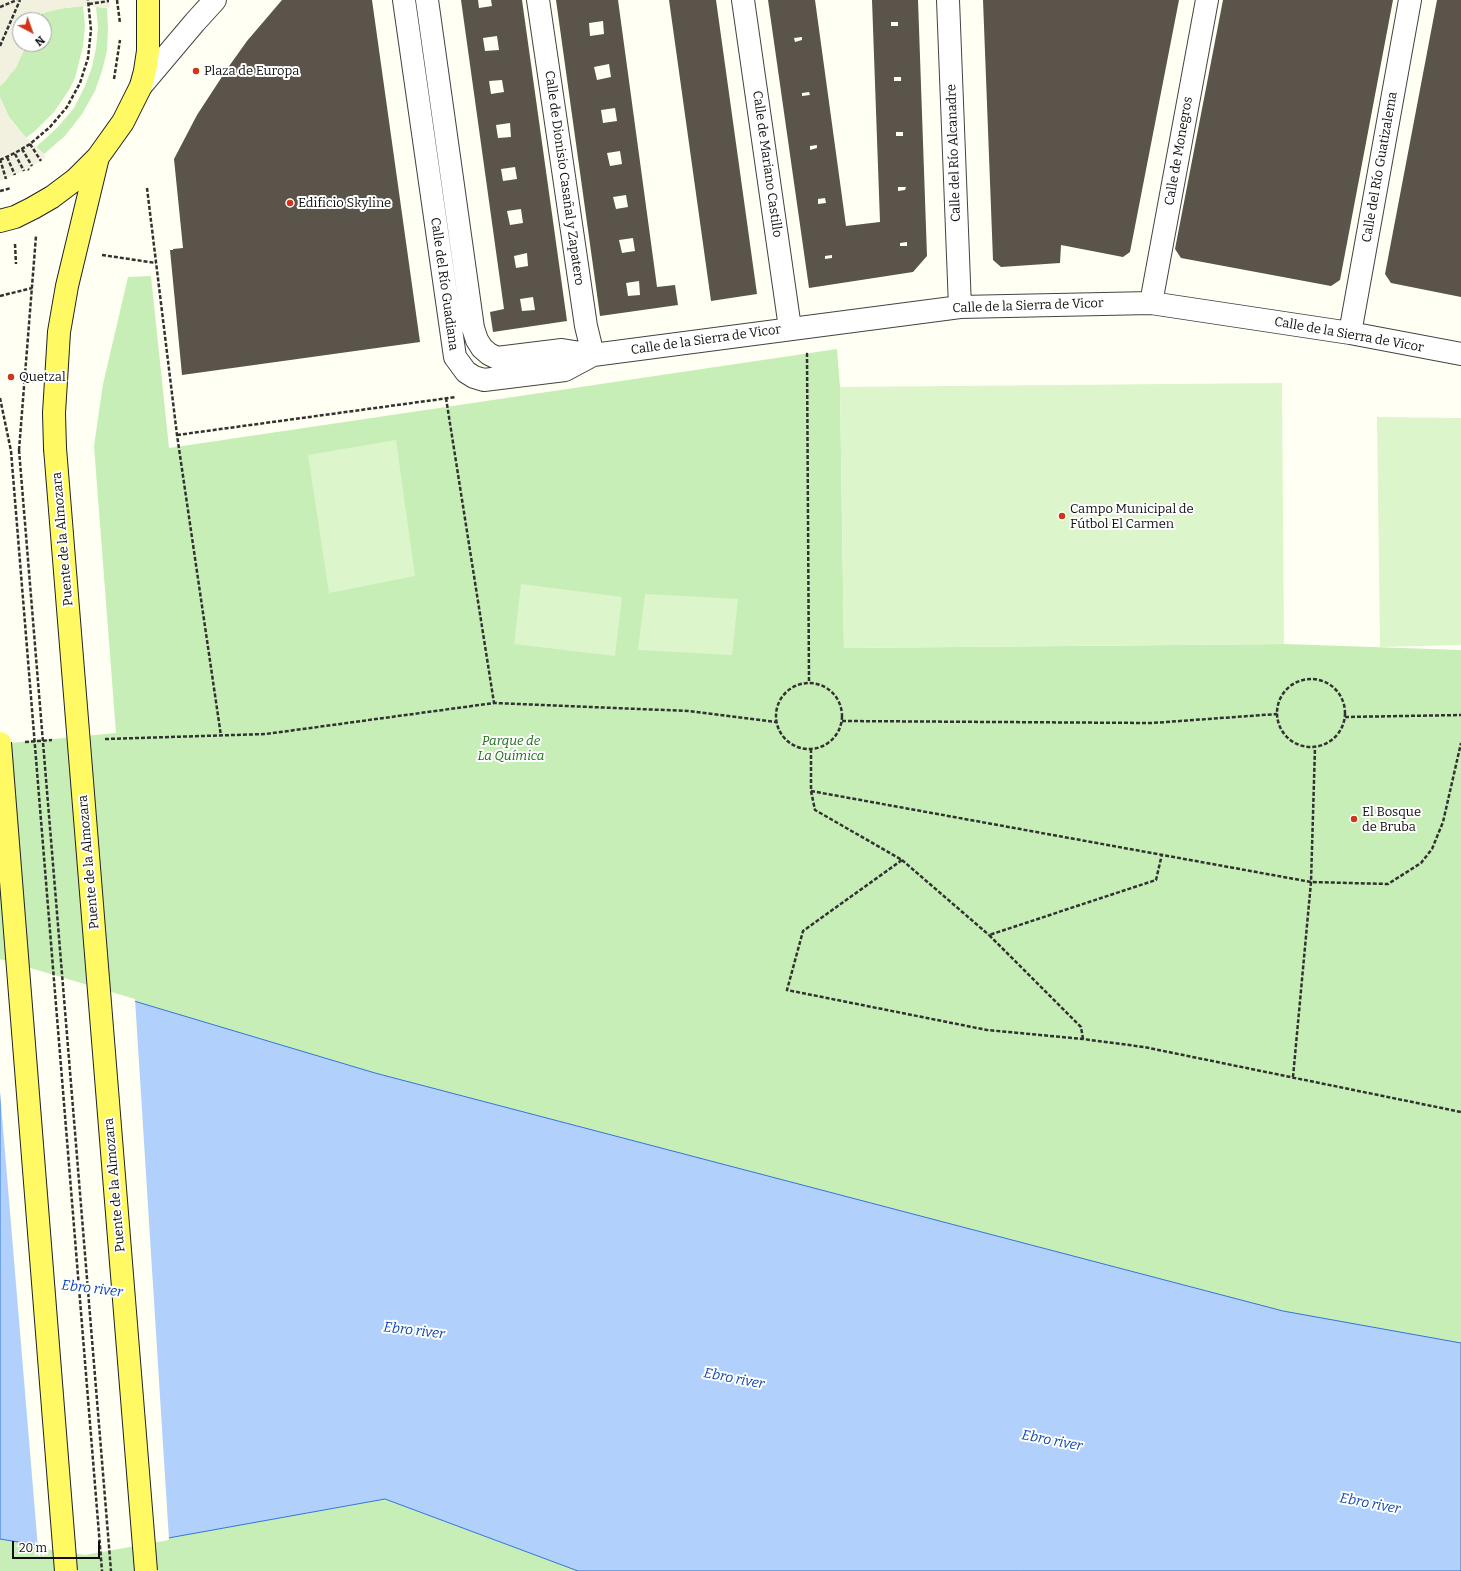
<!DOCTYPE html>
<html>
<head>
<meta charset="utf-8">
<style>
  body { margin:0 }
  #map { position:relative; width:1461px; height:1571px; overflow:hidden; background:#fffff3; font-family:Bitter,serif }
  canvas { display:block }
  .north { position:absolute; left:12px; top:12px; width:40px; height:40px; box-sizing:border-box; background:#fff; border:1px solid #9f9f9f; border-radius:50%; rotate:139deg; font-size:11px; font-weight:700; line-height:16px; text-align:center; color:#101010 }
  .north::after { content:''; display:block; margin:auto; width:14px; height:18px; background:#cf3518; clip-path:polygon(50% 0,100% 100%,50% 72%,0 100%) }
  .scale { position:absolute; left:12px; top:1541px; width:88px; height:18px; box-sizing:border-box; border:2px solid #101010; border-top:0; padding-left:5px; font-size:12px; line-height:14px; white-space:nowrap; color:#101010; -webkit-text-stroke:3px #fff; paint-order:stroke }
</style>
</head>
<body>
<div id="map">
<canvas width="1461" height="1571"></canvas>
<div class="north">N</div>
<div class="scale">20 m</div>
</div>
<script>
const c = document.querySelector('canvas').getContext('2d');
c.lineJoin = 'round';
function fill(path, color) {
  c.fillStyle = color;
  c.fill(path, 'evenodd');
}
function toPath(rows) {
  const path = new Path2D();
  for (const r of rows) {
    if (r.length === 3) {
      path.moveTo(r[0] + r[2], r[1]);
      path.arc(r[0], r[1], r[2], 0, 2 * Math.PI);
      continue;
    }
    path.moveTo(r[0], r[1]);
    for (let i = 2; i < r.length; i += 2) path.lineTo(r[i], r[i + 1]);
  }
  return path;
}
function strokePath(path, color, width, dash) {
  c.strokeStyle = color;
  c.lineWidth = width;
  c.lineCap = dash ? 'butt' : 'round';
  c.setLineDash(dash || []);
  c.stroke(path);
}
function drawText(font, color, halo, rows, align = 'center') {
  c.font = font + ' Bitter,serif';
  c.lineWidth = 4;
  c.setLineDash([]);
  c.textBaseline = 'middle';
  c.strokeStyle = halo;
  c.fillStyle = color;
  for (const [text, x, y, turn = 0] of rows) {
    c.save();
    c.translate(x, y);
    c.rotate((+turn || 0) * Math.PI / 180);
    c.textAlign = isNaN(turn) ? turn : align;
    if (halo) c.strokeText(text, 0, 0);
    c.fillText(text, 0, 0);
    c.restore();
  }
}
fill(toPath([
  [83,6,85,26,83,46,75,78,69,90,54,112,36,130,26,138,9,117,2,102,0,98,0,86,7,79,25,48,25,44,44,44,44,20,27,20,27,18,57,9],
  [96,7,107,8,108,29,107,51,102,71,95,91,82,114,65,136,44,154,36,147,57,128,74,108,85,86,92,67,96,48,98,27],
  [151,276,169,448,837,349,840,387,844,648,1284,644,1461,650,1461,1343,1283,1311,375,1073,0,961,0,744,116,733,94,446,103,384,128,277],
  [386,1499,578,1571,0,1571,0,1539,85,1553]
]), '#c8eeb7');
fill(toPath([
  [1282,383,1284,644,844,648,840,387],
  [1377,417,1461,418,1461,645,1380,647],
  [396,440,415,576,329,593,308,455],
  [521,584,622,597,615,656,514,644],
  [645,594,738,599,732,655,638,650]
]), '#ddf5ca');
fill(toPath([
  [0,0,109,0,110,8,83,6,70,7,42,13,27,18,27,20,20,20,20,44,25,44,25,48,16,68,0,86],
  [0,97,9,117,17,128,46,157,24,171,0,181]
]), '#f2f0df');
const water = toPath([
  [0,961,375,1073,1283,1311,1461,1343,1461,1571,578,1571,385,1499,85,1553,0,1539,0,961]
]);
fill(water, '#b1d1fc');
strokePath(water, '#3174db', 1);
fill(toPath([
  [0,959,135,999,169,1540,85,1555,38,1548,0,1092]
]), '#fffff3');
fill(toPath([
  [282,0,372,0,420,342,182,375,170,250,173,250,173,249,183,248,174,159,197,115,227,69,247,41],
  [461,0,478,0,479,8,492,6,491,0,522,0,567,321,493,332,490,312,504,309],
  [497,36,499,50,485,51,483,38],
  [502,80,504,92,491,94,489,81],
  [510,123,511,137,498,138,496,125],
  [515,167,517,179,503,181,501,169],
  [521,209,523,223,510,225,507,211],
  [527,253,528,266,516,268,514,256],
  [533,297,535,310,522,311,520,299],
  [556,0,618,0,657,287,675,285,678,305,600,316],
  [603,21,604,34,590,36,589,23],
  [609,64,611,77,597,80,594,67],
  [615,108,617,121,603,123,601,110],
  [620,151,622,164,610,166,607,153],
  [626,195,628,207,616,209,613,197],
  [633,238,635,251,622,253,619,240],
  [639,281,640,295,628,296,626,283],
  [669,0,716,0,757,294,711,301],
  [768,0,815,0,846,226,880,222,872,0,918,0,927,256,913,272,809,288],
  [891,22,898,22,898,26,891,26],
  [802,37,802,40,795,42,794,38],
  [894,77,901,77,901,81,894,81],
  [809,92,810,95,802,96,802,93],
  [896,132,903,132,903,136,896,136],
  [817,145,817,148,810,150,810,146],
  [898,187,906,187,905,190,898,191],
  [825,198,826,203,818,204,818,199],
  [907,242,907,246,900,246,900,243],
  [832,255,832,258,825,259,825,256],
  [983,0,1179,0,1130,252,1123,257,1061,245,1060,263,1001,267,993,260],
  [1223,0,1393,0,1340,280,1331,286,1181,258,1175,249],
  [1437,0,1461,0,1461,297,1391,283,1385,274]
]), '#5a544b');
const minor = toPath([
  [404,0,455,357,466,372,474,377,484,380,565,370,593,355],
  [427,0,473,328,477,340,482,348,489,354,497,358,562,350,593,355,960,307,1151,303,1350,333,1461,354],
  [538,0,586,326,593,355],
  [743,0,790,328],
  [948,0,960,307],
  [141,86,195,22,215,0],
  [1151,303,1207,0],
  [1350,333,1410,0]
]);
const major = toPath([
  [0,221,15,217,33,208,52,197,76,179,98,157,123,122,141,86,145,71,148,51,148,0],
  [55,448,54,413,59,332,67,286,98,157]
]);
strokePath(minor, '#434343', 24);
strokePath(major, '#212121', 24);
strokePath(toPath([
  [117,0,120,23],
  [89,4,109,1],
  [0,7,17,0],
  [0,46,20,0],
  [114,79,120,40],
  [30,144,41,161],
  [22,149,32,166],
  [15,154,24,171],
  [7,157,15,175],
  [0,159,6,179],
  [0,160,15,153,30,144,50,127,67,107,80,83,88,58,91,30,88,0],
  [28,169,29,170],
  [147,188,177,435,221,736],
  [0,191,11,188],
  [15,244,16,264],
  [102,255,156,263],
  [0,296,32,288],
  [806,354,807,354,809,682],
  [0,398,11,451],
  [446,398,494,703],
  [177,435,456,397],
  [19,450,36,236],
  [1311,713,34],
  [809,716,33],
  [1345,717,1461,715],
  [842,721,1152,723,1277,714],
  [105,739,266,734,494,703,688,711,776,722],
  [25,742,52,740],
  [811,749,811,791,815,810,902,860,803,931,787,990,987,1030,1083,1039,1144,1047,1461,1112],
  [811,791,1311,882,1388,884,1421,863,1432,849,1443,822,1461,743],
  [902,860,989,935],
  [1083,1039,1081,1027,989,935,1156,880,1162,854],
  [1293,1077,1311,882,1315,747]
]), '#323232', 2.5, [4, 2]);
strokePath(minor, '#fff', 22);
strokePath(major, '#fff963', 22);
const majorBridge = toPath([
  [55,448,146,1571],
  [0,743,66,1571]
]);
strokePath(majorBridge, '#212121', 24, []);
strokePath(toPath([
  [19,450,111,1571],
  [11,451,102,1571]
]), '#323232', 2.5, [4, 2]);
strokePath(majorBridge, '#fff963', 22);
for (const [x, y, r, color] of [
  [196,71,4,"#cf3518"],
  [290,203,4,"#cf3518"],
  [11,377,4,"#cf3518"],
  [1062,516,4,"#cf3518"],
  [1354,819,4,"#cf3518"]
]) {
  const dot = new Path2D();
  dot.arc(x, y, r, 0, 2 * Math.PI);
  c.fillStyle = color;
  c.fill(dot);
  strokePath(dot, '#fff', 1.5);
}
drawText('13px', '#101010', '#fff', [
  ["Plaza de Europa",204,71],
  ["Edificio Skyline",298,203],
  ["Quetzal",19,377],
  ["Campo Municipal de",1070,509],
  ["Fútbol El Carmen",1070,524],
  ["El Bosque",1362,812],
  ["de Bruba",1362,827]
], 'left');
drawText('13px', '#101010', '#fff', [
  ["Calle de Monegros",1179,151,-80],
  ["Calle del Río Alcanadre",954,153,-92],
  ["Calle de Mariano Castillo",767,164,82],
  ["Calle del Río Guatizalema",1380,167,-80],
  ["Calle de Dionisio Casañal y Zapatero",564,178,82],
  ["Calle del Río Guadiana",444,284,82],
  ["Calle de la Sierra de Vicor",1028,306,-2],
  ["Calle de la Sierra de Vicor",1349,335,10],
  ["Calle de la Sierra de Vicor",706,340,-8],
  ["Puente de la Almozara",63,539,-95],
  ["Puente de la Almozara",89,862,-95],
  ["Puente de la Almozara",115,1185,-95]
]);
drawText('italic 13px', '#186f18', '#fff', [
  ["Parque de",511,741],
  ["La Química",511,756]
]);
drawText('italic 14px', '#0b46b0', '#fff', [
  ["Ebro river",92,1289,7],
  ["Ebro river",414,1331,7],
  ["Ebro river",734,1379,11],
  ["Ebro river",1052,1441,11],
  ["Ebro river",1370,1504,11]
]);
</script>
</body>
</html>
